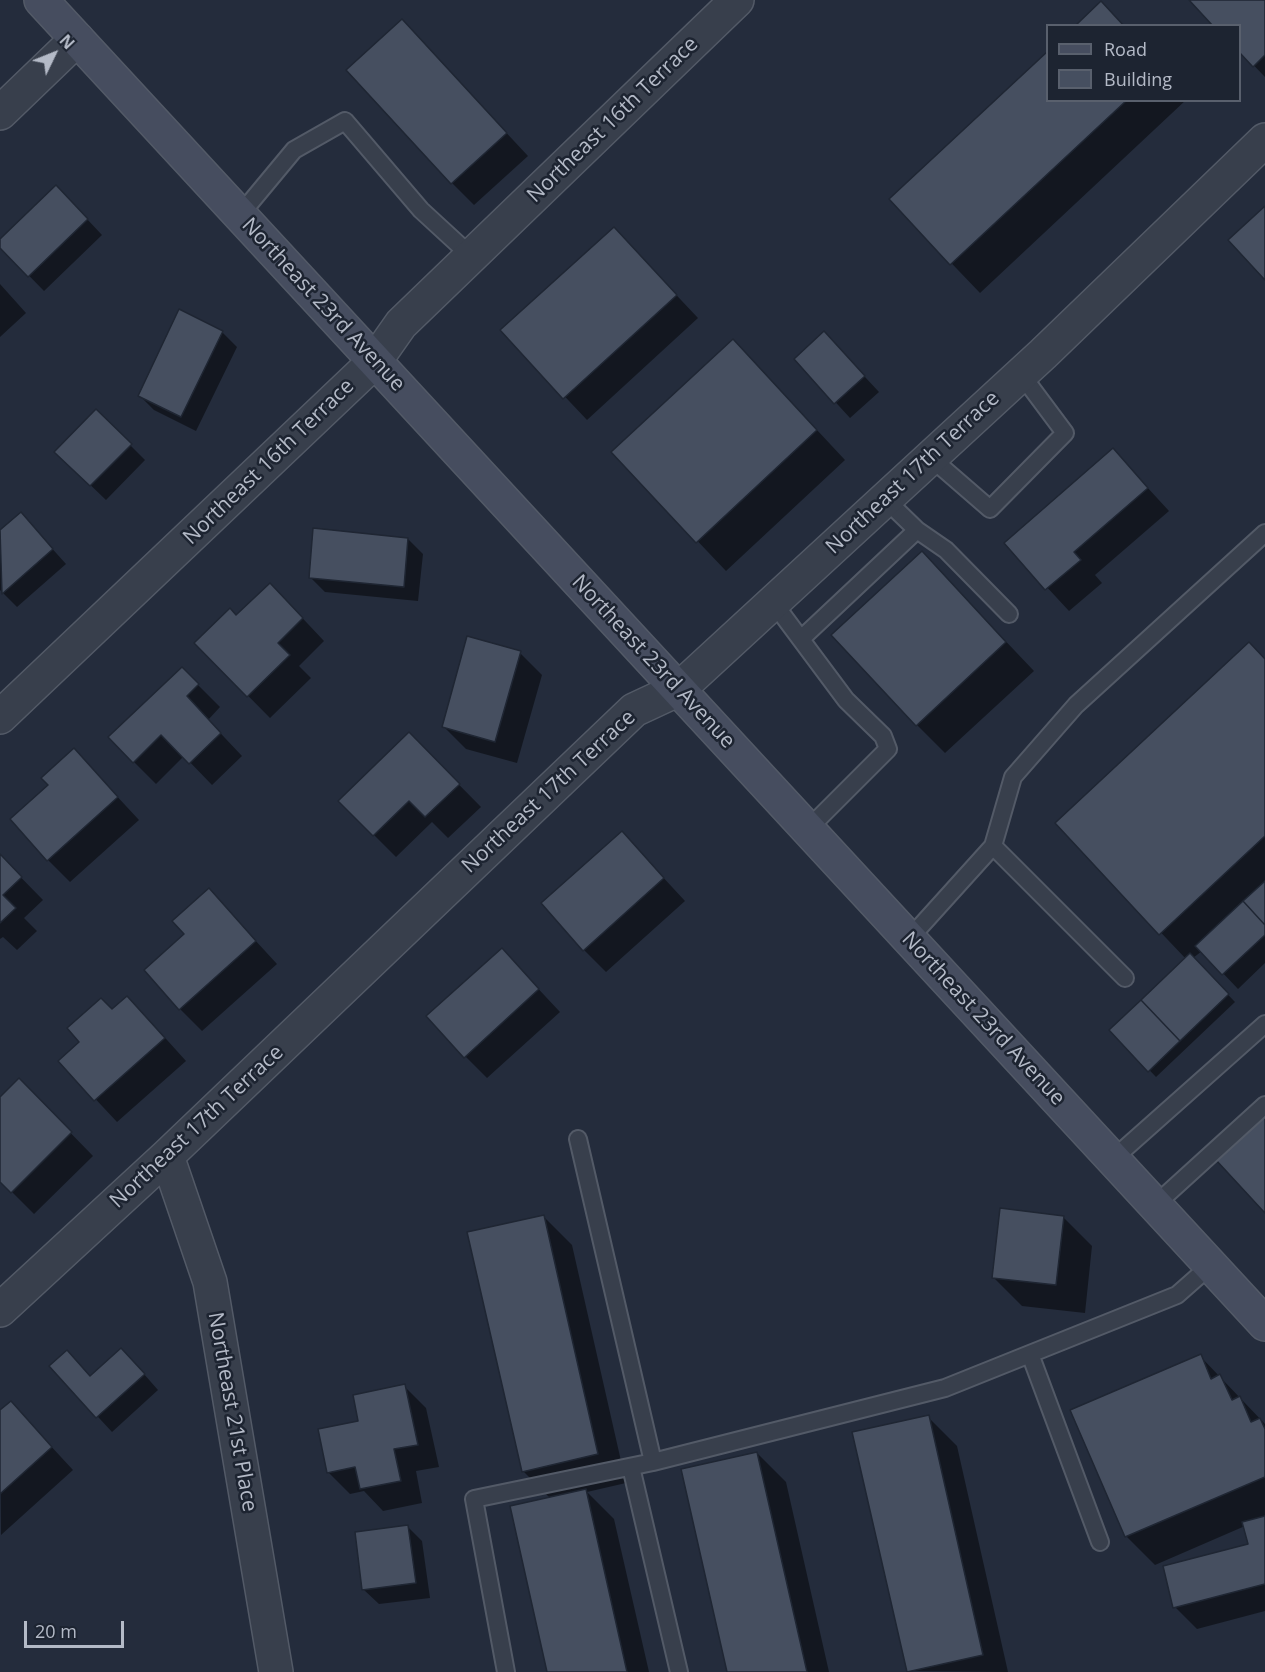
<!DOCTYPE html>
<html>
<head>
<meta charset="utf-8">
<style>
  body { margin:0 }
  #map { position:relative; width:1265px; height:1672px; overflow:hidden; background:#242c3c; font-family:"Open Sans",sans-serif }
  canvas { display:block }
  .legend { position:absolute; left:1046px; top:24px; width:195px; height:78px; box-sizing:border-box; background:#1d2431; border:2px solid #59606d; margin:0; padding:8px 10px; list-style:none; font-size:18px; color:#b4bac7 }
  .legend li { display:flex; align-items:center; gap:12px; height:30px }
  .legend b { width:30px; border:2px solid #59606d }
  .north { position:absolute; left:24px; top:24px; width:60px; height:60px; -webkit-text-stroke:4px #1d2431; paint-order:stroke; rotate:47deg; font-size:16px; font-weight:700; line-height:24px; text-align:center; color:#b4bac7 }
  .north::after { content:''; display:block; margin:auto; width:21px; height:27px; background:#b4bac7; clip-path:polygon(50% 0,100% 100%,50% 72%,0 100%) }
  .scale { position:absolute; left:24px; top:1621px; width:100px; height:27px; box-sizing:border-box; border:3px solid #b4bac7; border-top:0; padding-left:8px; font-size:18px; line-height:21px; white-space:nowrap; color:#b4bac7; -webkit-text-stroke:4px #1d2431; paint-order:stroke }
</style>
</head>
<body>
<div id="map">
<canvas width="1265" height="1672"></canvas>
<ul class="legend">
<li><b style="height:8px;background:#464d5f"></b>Road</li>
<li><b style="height:16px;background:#464f60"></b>Building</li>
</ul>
<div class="north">N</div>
<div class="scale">20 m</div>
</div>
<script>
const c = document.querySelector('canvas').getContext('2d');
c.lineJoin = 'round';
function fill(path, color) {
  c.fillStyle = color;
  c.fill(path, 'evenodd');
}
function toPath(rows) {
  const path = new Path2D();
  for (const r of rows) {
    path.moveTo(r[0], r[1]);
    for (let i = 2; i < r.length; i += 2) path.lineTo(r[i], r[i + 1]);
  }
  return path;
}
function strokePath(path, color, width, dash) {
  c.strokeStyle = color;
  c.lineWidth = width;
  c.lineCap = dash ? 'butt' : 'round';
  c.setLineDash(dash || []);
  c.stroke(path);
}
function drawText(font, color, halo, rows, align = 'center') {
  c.font = font + ' "Open Sans",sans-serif';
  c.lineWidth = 5;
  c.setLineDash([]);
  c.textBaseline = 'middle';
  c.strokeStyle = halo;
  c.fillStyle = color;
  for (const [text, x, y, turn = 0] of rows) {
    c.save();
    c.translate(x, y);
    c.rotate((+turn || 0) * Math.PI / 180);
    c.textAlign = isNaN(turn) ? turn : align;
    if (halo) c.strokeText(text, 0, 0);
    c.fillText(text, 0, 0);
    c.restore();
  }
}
fill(toPath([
  [1191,0,1265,0,1265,77,1240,51,1240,26],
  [402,21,528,156,474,205,452,183],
  [1048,100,1186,100,980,293,891,200],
  [71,202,102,235,44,291,0,246,0,241],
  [614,229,698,318,587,420,502,330],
  [0,284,26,313,0,337],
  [222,332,237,347,196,431,154,410,139,395],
  [838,348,879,392,850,418,796,359],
  [761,370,845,460,726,571,613,452],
  [96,411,145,460,106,500,56,452],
  [1113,450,1169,511,1095,575,1102,583,1069,611,1006,543],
  [21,514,66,564,17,607,0,590,0,532],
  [408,539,423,554,418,601,325,592,310,577],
  [922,553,1034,671,945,753,917,725],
  [292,607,324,641,299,666,311,678,270,718,196,643,237,617],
  [520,653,542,675,517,763,466,749,444,727],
  [1265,660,1265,963,1238,989,1202,951,1193,958,1235,1002,1156,1077,1111,1030,1186,959,1057,823],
  [182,669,220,707,208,720,242,756,212,785,184,756,156,784,134,762],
  [409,734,481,807,448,838,432,822,396,857,340,801],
  [74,750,139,820,70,882,48,860,50,785],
  [622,833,685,901,606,972,584,950],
  [0,856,43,900,24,918,37,931,17,950,3,937,0,939],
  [209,890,277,964,202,1031,180,1009,186,934],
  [502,950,560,1012,487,1078,465,1056],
  [112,1011,149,1020,186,1061,117,1122,60,1061],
  [19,1080,93,1156,34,1214,0,1180,0,1099],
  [543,1216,572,1245,626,1483,587,1492,614,1519,649,1672,549,1672,550,1498,523,1471],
  [1063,1217,1092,1246,1085,1313,1022,1306,993,1277],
  [1200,1356,1265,1424,1265,1611,1197,1629,1175,1607,1250,1545,1245,1526,1155,1565,1126,1536],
  [136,1365,158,1390,112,1432,51,1366,91,1377],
  [404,1386,426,1408,439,1467,416,1471,422,1503,383,1511,364,1491,350,1494,328,1472,360,1422],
  [11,1403,73,1470,1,1535,0,1412],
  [928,1417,957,1446,1008,1672,908,1671],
  [757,1453,786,1482,829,1672,728,1672],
  [407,1526,422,1541,430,1598,379,1604,364,1590]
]), '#0007');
const building = toPath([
  [1189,0,1265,0,1265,55,1253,67,1240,53,1240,26,1213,26,1189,0],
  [1101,1,1124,26,1075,26,1101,1],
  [402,19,507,133,451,184,346,70,402,19],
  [1048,51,1048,100,1127,100,950,265,889,199,1048,51],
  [56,185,88,219,28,277,0,248,0,239,56,185],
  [1265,206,1265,280,1228,240,1265,206],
  [614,227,677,295,563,399,500,330,614,227],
  [179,309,223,331,181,417,138,396,179,309],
  [824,331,865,376,834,404,794,359,824,331],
  [733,339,817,430,696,543,611,452,733,339],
  [96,409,132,444,90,486,54,452,96,409],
  [1113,448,1148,488,1074,552,1081,560,1045,590,1004,543,1113,448],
  [21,512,53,549,2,594,0,530,21,512],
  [313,528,408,538,404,587,309,578,313,528],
  [922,551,1006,642,916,726,831,635,922,551],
  [270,583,303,618,278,643,290,655,247,697,194,643,230,608,236,615,270,583],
  [467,636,521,651,495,742,442,727,467,636],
  [1249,642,1265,659,1265,836,1159,935,1055,823,1249,642],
  [182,667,199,684,187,696,221,733,189,764,161,735,133,763,108,737,182,667],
  [409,732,460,784,425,817,409,801,373,836,338,801,409,732],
  [74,748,118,797,47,861,10,819,48,785,41,778,74,748],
  [622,831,664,878,583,951,541,903,622,831],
  [0,854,22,877,3,895,16,908,0,923,0,854],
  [1265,881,1265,925,1243,901,1265,881],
  [209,888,256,941,179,1010,144,970,184,934,172,921,209,888],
  [1243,901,1265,925,1265,935,1222,975,1195,946,1243,901],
  [502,948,539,989,464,1058,426,1016,502,948],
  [1190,953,1229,994,1180,1041,1141,1000,1190,953],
  [127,996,165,1038,94,1101,58,1061,79,1042,67,1028,101,998,112,1009,127,996],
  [1141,1000,1180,1041,1148,1072,1109,1030,1141,1000],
  [19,1078,72,1132,11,1193,0,1182,0,1097,19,1078],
  [1265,1115,1265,1213,1216,1160,1265,1115],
  [1000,1208,1064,1216,1056,1285,992,1278,1000,1208],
  [544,1215,598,1454,522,1472,467,1232,544,1215],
  [121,1348,145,1374,96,1418,49,1366,67,1350,90,1376,121,1348],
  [1201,1354,1211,1379,1220,1374,1232,1400,1240,1396,1251,1422,1260,1418,1265,1429,1265,1477,1125,1537,1070,1410,1201,1354],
  [405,1384,418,1445,394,1449,401,1481,360,1489,355,1467,327,1473,318,1429,358,1421,353,1395,405,1384],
  [11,1401,52,1447,0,1494,0,1410,11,1401],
  [929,1415,983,1655,907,1672,852,1432,929,1415],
  [757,1452,807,1672,727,1672,681,1469,757,1452],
  [586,1489,627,1672,547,1672,510,1506,586,1489],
  [1265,1516,1265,1584,1173,1608,1163,1566,1248,1544,1242,1522,1265,1516],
  [408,1525,416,1583,362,1590,355,1532,408,1525]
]);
fill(building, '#464f60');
strokePath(building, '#1f2633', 1.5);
const service = toPath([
  [240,215,294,150,345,121,421,210,471,256],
  [930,457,990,509,1065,433,1021,374],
  [917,530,946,550,1009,614],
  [773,602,846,700,883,736,888,749,808,829],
  [801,639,917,530,885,499],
  [909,939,993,846],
  [1125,978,993,846,1013,777,1076,705,1265,533],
  [578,1139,653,1462,945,1388,1177,1295,1211,1265],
  [1113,1159,1265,1024],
  [1155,1205,1265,1105],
  [1030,1354,1100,1542],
  [631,1467,679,1672],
  [506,1672,474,1499,653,1462]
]);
const minor = toPath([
  [0,113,77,39],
  [0,717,375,361,401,324,737,0],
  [167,1156,210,1282,276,1672],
  [0,1310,167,1156,634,710,679,689,1043,354,1265,140]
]);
const secondary = toPath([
  [41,0,1265,1324]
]);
strokePath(service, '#535a67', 20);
strokePath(minor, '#535a67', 36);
strokePath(secondary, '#535a67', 36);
strokePath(service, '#383f4c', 16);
strokePath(minor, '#383f4c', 33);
strokePath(secondary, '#464d5f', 33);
drawText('21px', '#b4bac7', '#1d2431', [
  ["Northeast 16th Terrace",613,120,-44],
  ["Northeast 23rd Avenue",323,305,47],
  ["Northeast 16th Terrace",269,462,-44],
  ["Northeast 17th Terrace",913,473,-43],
  ["Northeast 23rd Avenue",653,662,47],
  ["Northeast 17th Terrace",549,792,-43],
  ["Northeast 23rd Avenue",983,1019,47],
  ["Northeast 17th Terrace",197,1127,-43],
  ["Northeast 21st Place",232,1412,80]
]);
</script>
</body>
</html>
